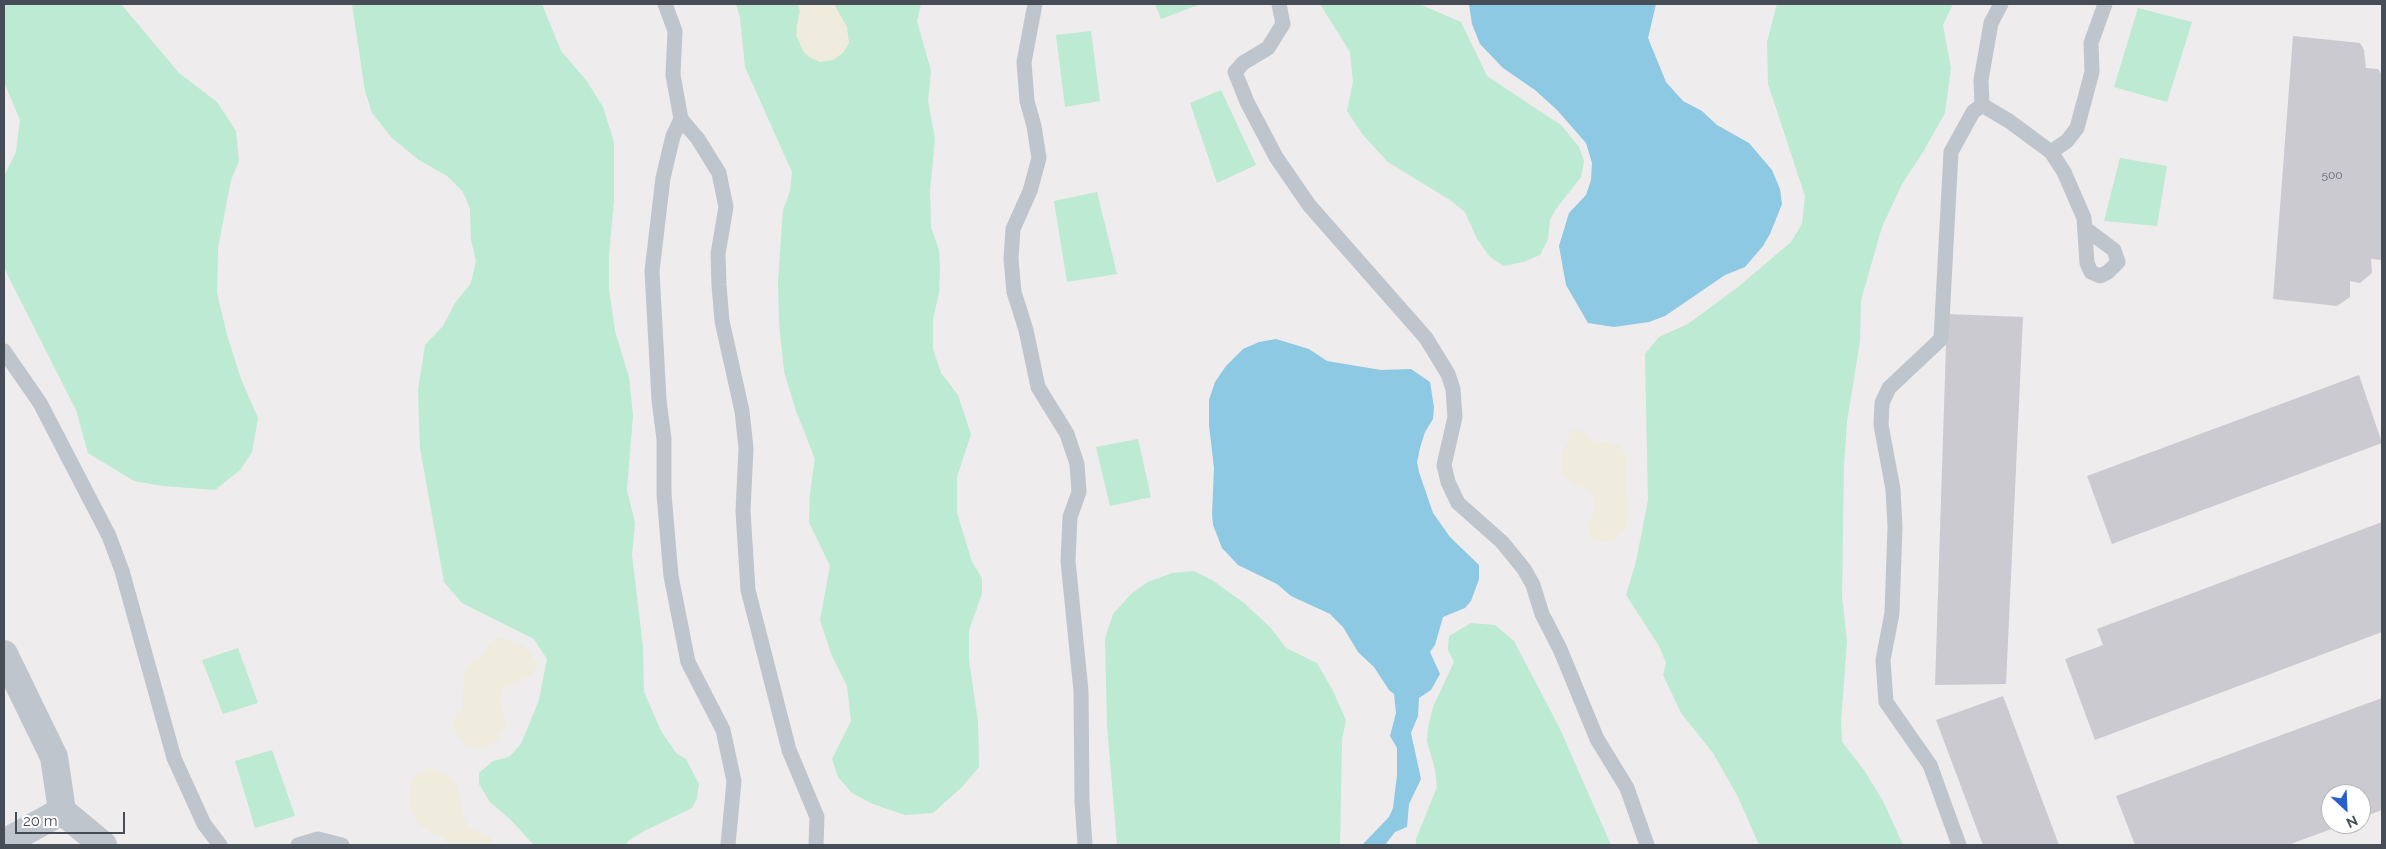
<!DOCTYPE html>
<html>
<head>
<meta charset="utf-8">
<style>
  body { margin:0 }
  #map { position:relative; width:2386px; height:849px; overflow:hidden; background:#eeecec; font-family:Raleway,sans-serif }
  canvas { display:block }
  .frame { position:absolute; inset:0; border:5px solid #464d57; pointer-events:none }
  .north { position:absolute; left:2321px; top:784px; width:50px; height:50px; box-sizing:border-box; background:#fff; border:1px solid #b5b8bc; border-radius:50%; rotate:155deg; font-size:14px; font-weight:700; line-height:20px; text-align:center; color:#464d57 }
  .north::after { content:''; display:block; margin:auto; width:18px; height:22px; background:#275fcd; clip-path:polygon(50% 0,100% 100%,50% 72%,0 100%) }
  .scale { position:absolute; left:15px; top:812px; width:110px; height:22px; box-sizing:border-box; border:2px solid #464d57; border-top:0; padding-left:6px; font-size:15px; line-height:18px; white-space:nowrap; color:#464d57; -webkit-text-stroke:4px #fff; paint-order:stroke }
</style>
</head>
<body>
<div id="map">
<canvas width="2386" height="849"></canvas>
<div class="frame"></div>
<div class="north">N</div>
<div class="scale">20 m</div>
</div>
<script>
const c = document.querySelector('canvas').getContext('2d');
c.lineJoin = 'round';
function fill(path, color) {
  c.fillStyle = color;
  c.fill(path, 'evenodd');
}
function toPath(rows) {
  const path = new Path2D();
  for (const r of rows) {
    path.moveTo(r[0], r[1]);
    for (let i = 2; i < r.length; i += 2) path.lineTo(r[i], r[i + 1]);
  }
  return path;
}
function strokePath(path, color, width, dash) {
  c.strokeStyle = color;
  c.lineWidth = width;
  c.lineCap = dash ? 'butt' : 'round';
  c.setLineDash(dash || []);
  c.stroke(path);
}
function drawText(font, color, halo, rows, align = 'center') {
  c.font = font + ' Raleway,sans-serif';
  c.lineWidth = 5;
  c.setLineDash([]);
  c.textBaseline = 'middle';
  c.strokeStyle = halo;
  c.fillStyle = color;
  for (const [text, x, y, turn = 0] of rows) {
    c.save();
    c.translate(x, y);
    c.rotate((+turn || 0) * Math.PI / 180);
    c.textAlign = isNaN(turn) ? turn : align;
    if (halo) c.strokeText(text, 0, 0);
    c.fillText(text, 0, 0);
    c.restore();
  }
}
fill(toPath([
  [4,4,121,4,179,73,217,102,236,131,239,161,231,180,218,248,217,293,227,335,241,379,258,418,252,452,240,470,215,490,163,486,134,481,88,453,76,410,8,276,4,266,4,176,16,152,20,120,4,82],
  [352,4,542,4,561,51,586,80,603,107,614,142,614,202,609,254,609,289,615,331,629,377,633,415,627,490,635,523,632,555,643,647,644,692,662,733,677,754,686,759,699,784,697,798,692,808,644,831,628,841,626,845,534,845,511,820,490,802,479,784,479,773,493,761,509,757,521,744,539,700,547,659,534,639,462,603,444,582,420,448,418,390,425,345,443,326,455,303,471,283,476,261,471,240,470,209,463,192,447,176,419,160,392,138,372,113,365,91],
  [736,4,798,4,800,11,796,29,835,7,834,4,921,4,917,21,931,71,928,101,935,139,930,190,931,227,939,250,940,269,939,293,933,319,933,349,941,373,958,395,971,434,957,477,957,513,972,562,982,578,982,594,969,630,969,660,978,722,979,767,962,787,933,813,905,815,873,804,852,793,838,777,832,759,851,721,847,686,832,656,820,620,830,566,809,522,810,492,815,459,796,411,784,371,779,323,778,281,783,210,790,191,792,172,745,67,740,17],
  [1155,4,1198,4,1198,5,1161,19],
  [1320,4,1419,4,1461,22,1487,76,1561,125,1572,138,1579,147,1584,161,1581,177,1556,209,1550,220,1548,239,1540,255,1523,262,1504,266,1490,257,1477,239,1465,212,1450,200,1388,162,1363,135,1347,111,1353,82,1350,52],
  [1777,4,1953,4,1943,25,1951,68,1945,113,1923,152,1902,184,1882,227,1861,300,1860,341,1847,422,1844,465,1842,596,1847,642,1841,721,1842,742,1864,770,1883,801,1903,845,1759,845,1738,797,1713,753,1681,713,1663,675,1666,663,1659,646,1626,595,1636,562,1648,500,1645,354,1659,337,1688,324,1738,287,1791,242,1802,224,1805,196,1768,84,1767,42],
  [2138,8,2192,22,2167,102,2114,87],
  [1091,31,1100,101,1065,107,1056,35],
  [1221,90,1256,165,1217,183,1190,103],
  [2120,158,2167,166,2157,226,2104,221],
  [1097,192,1117,274,1067,282,1054,201],
  [1138,439,1151,497,1110,506,1096,447],
  [1194,571,1212,580,1244,603,1270,627,1286,648,1317,663,1332,689,1346,720,1342,740,1340,845,1117,845,1107,724,1105,638,1113,614,1132,593,1148,582,1172,573],
  [1471,623,1495,625,1514,641,1560,729,1611,845,1416,845,1416,839,1437,787,1435,769,1427,741,1428,728,1433,707,1454,662,1448,650,1449,636],
  [238,648,258,703,223,714,202,660],
  [272,750,295,816,255,828,235,761]
]), '#bcead2');
fill(toPath([
  [798,4,834,4,847,27,849,43,843,53,833,60,820,62,809,57,803,51,796,35,800,11],
  [1573,430,1580,430,1596,444,1606,441,1619,446,1627,457,1625,489,1628,497,1627,525,1621,534,1613,541,1596,542,1591,538,1588,525,1596,508,1594,495,1589,490,1573,484,1561,472,1561,453,1568,444,1569,434],
  [498,638,515,642,528,649,537,663,536,669,526,678,505,687,501,692,500,701,506,725,495,742,485,748,474,749,464,745,453,726,456,716,463,708,464,673,470,663,478,660,486,652,488,644],
  [431,768,450,776,457,787,464,818,468,826,490,837,493,845,449,845,442,837,431,833,417,822,410,807,411,785,414,777,418,773]
]), '#efebdd');
fill(toPath([
  [1469,4,1656,4,1648,38,1666,82,1683,101,1702,111,1717,125,1749,143,1772,170,1780,189,1782,204,1770,234,1763,246,1745,267,1725,275,1665,316,1649,322,1614,327,1588,323,1566,285,1559,246,1569,213,1586,195,1591,180,1592,163,1586,143,1557,110,1535,90,1503,68,1480,44,1472,24],
  [1276,339,1309,349,1327,361,1381,370,1411,369,1430,382,1434,407,1433,419,1425,432,1420,448,1417,462,1419,472,1433,513,1450,537,1479,565,1479,579,1471,601,1465,608,1443,617,1435,645,1430,652,1440,674,1431,690,1419,698,1418,716,1411,733,1421,779,1409,804,1407,827,1395,832,1385,845,1362,845,1389,817,1393,808,1397,775,1397,748,1390,736,1396,713,1394,694,1389,690,1374,667,1358,652,1343,627,1330,614,1291,596,1277,584,1238,565,1222,548,1213,525,1212,514,1214,468,1209,425,1209,400,1215,382,1226,366,1243,349,1259,342]
]), '#8dc9e3');
fill(toPath([
  [2293,36,2360,43,2364,50,2366,68,2378,69,2382,75,2382,260,2371,259,2372,273,2360,283,2350,281,2350,297,2337,306,2273,299],
  [1947,314,2023,317,2006,684,1935,685],
  [2359,375,2382,443,2112,544,2087,476],
  [2382,522,2382,632,2095,740,2065,659,2103,645,2097,629],
  [2003,696,2059,845,1983,845,1936,720],
  [2382,698,2382,810,2361,818,2361,794,2331,794,2331,824,2345,824,2288,845,2135,845,2116,796]
]), '#cacad0');
strokePath(toPath([
  [665,4,675,31,673,75,681,119,698,139,719,173,726,207,718,254,719,285,722,321,742,411,746,448,743,511,748,590,789,750,817,817,816,845],
  [1035,4,1024,62,1027,101,1034,126,1039,158,1030,191,1013,229,1011,259,1014,292,1026,330,1038,387,1067,434,1077,464,1079,492,1070,517,1068,561,1081,691,1082,801,1085,845],
  [1279,4,1283,24,1268,48,1243,63,1235,72,1247,102,1276,157,1309,205,1426,338,1448,374,1453,389,1455,417,1444,465,1448,482,1458,503,1502,542,1524,569,1533,585,1542,614,1560,649,1597,739,1627,788,1647,845],
  [1982,105,1981,80,1991,23,2001,4],
  [681,119,673,136,663,178,652,271,659,400,664,439,664,494,671,576,688,662,723,730,734,781,728,845],
  [2051,152,2067,141,2077,128,2092,72,2091,43,2105,4],
  [4,351,40,403,109,536,122,571,174,758,204,824,220,845],
  [298,845,318,839,342,845],
  [1959,845,1930,765,1886,702,1883,660,1892,613,1895,527,1893,489,1881,425,1882,403,1889,388,1941,339,1951,152,1973,112,1982,105,2009,121,2051,152,2064,172,2084,218,2087,263,2091,272,2100,276,2108,272,2118,262,2114,250,2086,229]
]), '#bec5cd', 15);
strokePath(toPath([
  [4,654,54,757,62,811,103,845],
  [4,843,62,811]
]), '#bec5cd', 28);
drawText('12px', '#676c75', null, [
  ["500",2332,175]
]);
</script>
</body>
</html>
